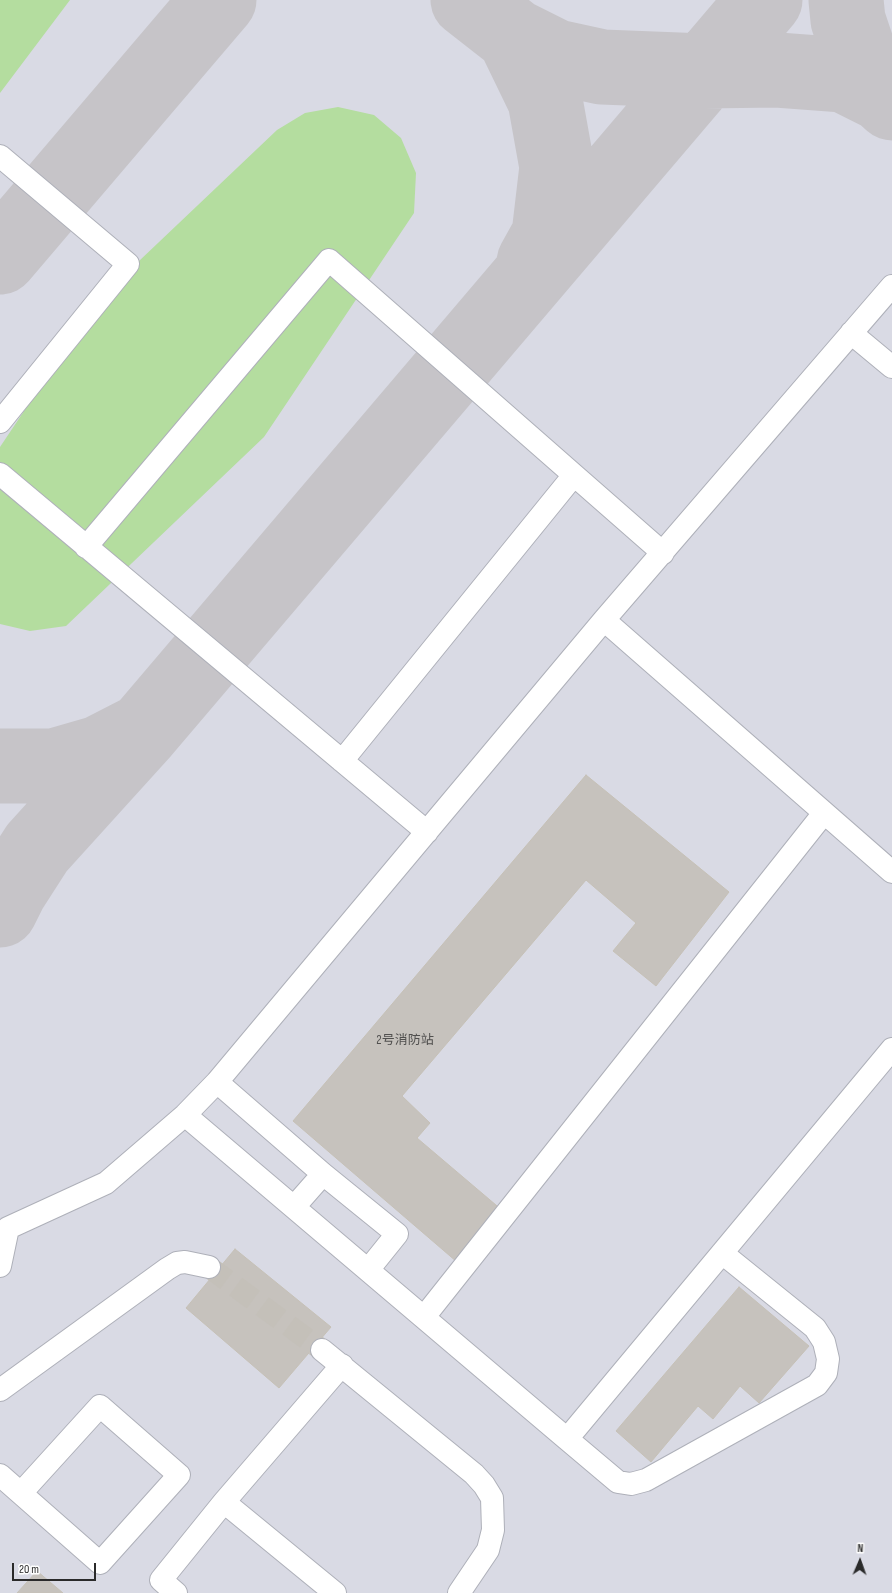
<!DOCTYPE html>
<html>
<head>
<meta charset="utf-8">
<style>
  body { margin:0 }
  #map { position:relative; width:892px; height:1593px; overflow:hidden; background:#ebe5dd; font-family:"Sofia Sans Condensed",sans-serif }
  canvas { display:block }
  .north { position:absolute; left:840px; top:1541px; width:40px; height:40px; -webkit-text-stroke:3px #fff; paint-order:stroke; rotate:2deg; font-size:11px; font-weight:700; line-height:16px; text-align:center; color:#2a2a2a }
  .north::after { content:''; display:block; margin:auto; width:14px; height:18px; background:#2a2a2a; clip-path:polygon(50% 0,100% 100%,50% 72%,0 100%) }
  .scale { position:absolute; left:12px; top:1563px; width:84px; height:18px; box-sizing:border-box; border:2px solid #2a2a2a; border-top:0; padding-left:5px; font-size:12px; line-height:14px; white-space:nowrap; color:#2a2a2a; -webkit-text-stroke:3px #fff; paint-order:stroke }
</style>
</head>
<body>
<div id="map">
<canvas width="892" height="1593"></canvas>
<div class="north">N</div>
<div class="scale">20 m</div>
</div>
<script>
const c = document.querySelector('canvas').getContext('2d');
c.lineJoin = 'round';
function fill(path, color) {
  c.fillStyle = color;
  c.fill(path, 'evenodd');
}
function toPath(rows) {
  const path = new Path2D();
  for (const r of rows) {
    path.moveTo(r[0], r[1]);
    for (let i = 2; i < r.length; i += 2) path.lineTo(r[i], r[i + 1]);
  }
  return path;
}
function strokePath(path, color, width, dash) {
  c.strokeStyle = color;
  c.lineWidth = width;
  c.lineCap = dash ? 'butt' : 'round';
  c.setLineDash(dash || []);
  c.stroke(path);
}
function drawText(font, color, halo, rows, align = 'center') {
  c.font = font + ' "Sofia Sans Condensed","Noto Sans SC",sans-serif';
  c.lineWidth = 4;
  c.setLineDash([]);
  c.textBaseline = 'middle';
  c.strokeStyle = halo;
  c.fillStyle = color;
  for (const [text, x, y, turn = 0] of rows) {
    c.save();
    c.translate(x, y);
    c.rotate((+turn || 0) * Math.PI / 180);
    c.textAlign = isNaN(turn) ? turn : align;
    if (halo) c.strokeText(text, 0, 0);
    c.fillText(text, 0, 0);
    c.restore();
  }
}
fill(toPath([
  [0,0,892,0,892,1593,0,1593]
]), '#d9dae4');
fill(toPath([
  [0,0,70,0,0,93],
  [338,107,374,115,401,138,416,173,414,213,264,437,66,626,30,631,0,624,0,447,99,299,277,130,305,113]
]), '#b4dd9f');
strokePath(toPath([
  [468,0,514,36,556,57,602,67,704,71,777,70,844,75,882,94,892,103],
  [846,0,848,20,861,59,882,94],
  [514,36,545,100,557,167,549,235,534,262],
  [0,257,219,0],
  [0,766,54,766,99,753,138,733],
  [0,910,10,890,37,848,143,731,765,0]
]), '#c6c4c8', 75);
const building = toPath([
  [586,775,729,892,656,986,613,951,636,923,586,880,402,1096,430,1123,417,1138,503,1211,457,1262,293,1121,586,775],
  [235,1249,331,1327,279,1388,186,1308,235,1249],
  [739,1287,809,1346,759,1403,740,1386,713,1419,698,1406,651,1462,616,1431,739,1287],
  [37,1571,63,1593,17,1593,37,1571]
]);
fill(building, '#c6c2bd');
strokePath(building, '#c6c1b7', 1);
strokePath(toPath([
  [209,1267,322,1350]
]), '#c4c0b9', 22, [22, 11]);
const minor = toPath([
  [0,156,128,264,0,422],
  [851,333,892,367],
  [0,474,427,832],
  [574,475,663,553],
  [86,547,329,260,574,475,342,761],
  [604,620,892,872],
  [217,1082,323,1174,397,1234,368,1270],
  [185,1115,567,1439,892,1049],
  [294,1207,323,1174],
  [0,1266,8,1228,106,1183,185,1115,217,1082,604,620,892,286],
  [424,1317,824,813],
  [322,1350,474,1474,484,1485,492,1498,493,1530,488,1550,459,1593],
  [0,1390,167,1269,177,1263,185,1262,209,1267],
  [567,1439,618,1482,631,1484,646,1480,817,1385,826,1373,828,1359,824,1342,815,1328,722,1253],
  [0,1475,100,1563,179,1475,100,1406,21,1493],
  [224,1502,335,1593],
  [176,1593,161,1580,224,1502,342,1365]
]);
strokePath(minor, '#aeb0b9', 24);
strokePath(minor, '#fff', 22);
drawText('13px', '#51504f', null, [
  ["2号消防站",405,1041]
]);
</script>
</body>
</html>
